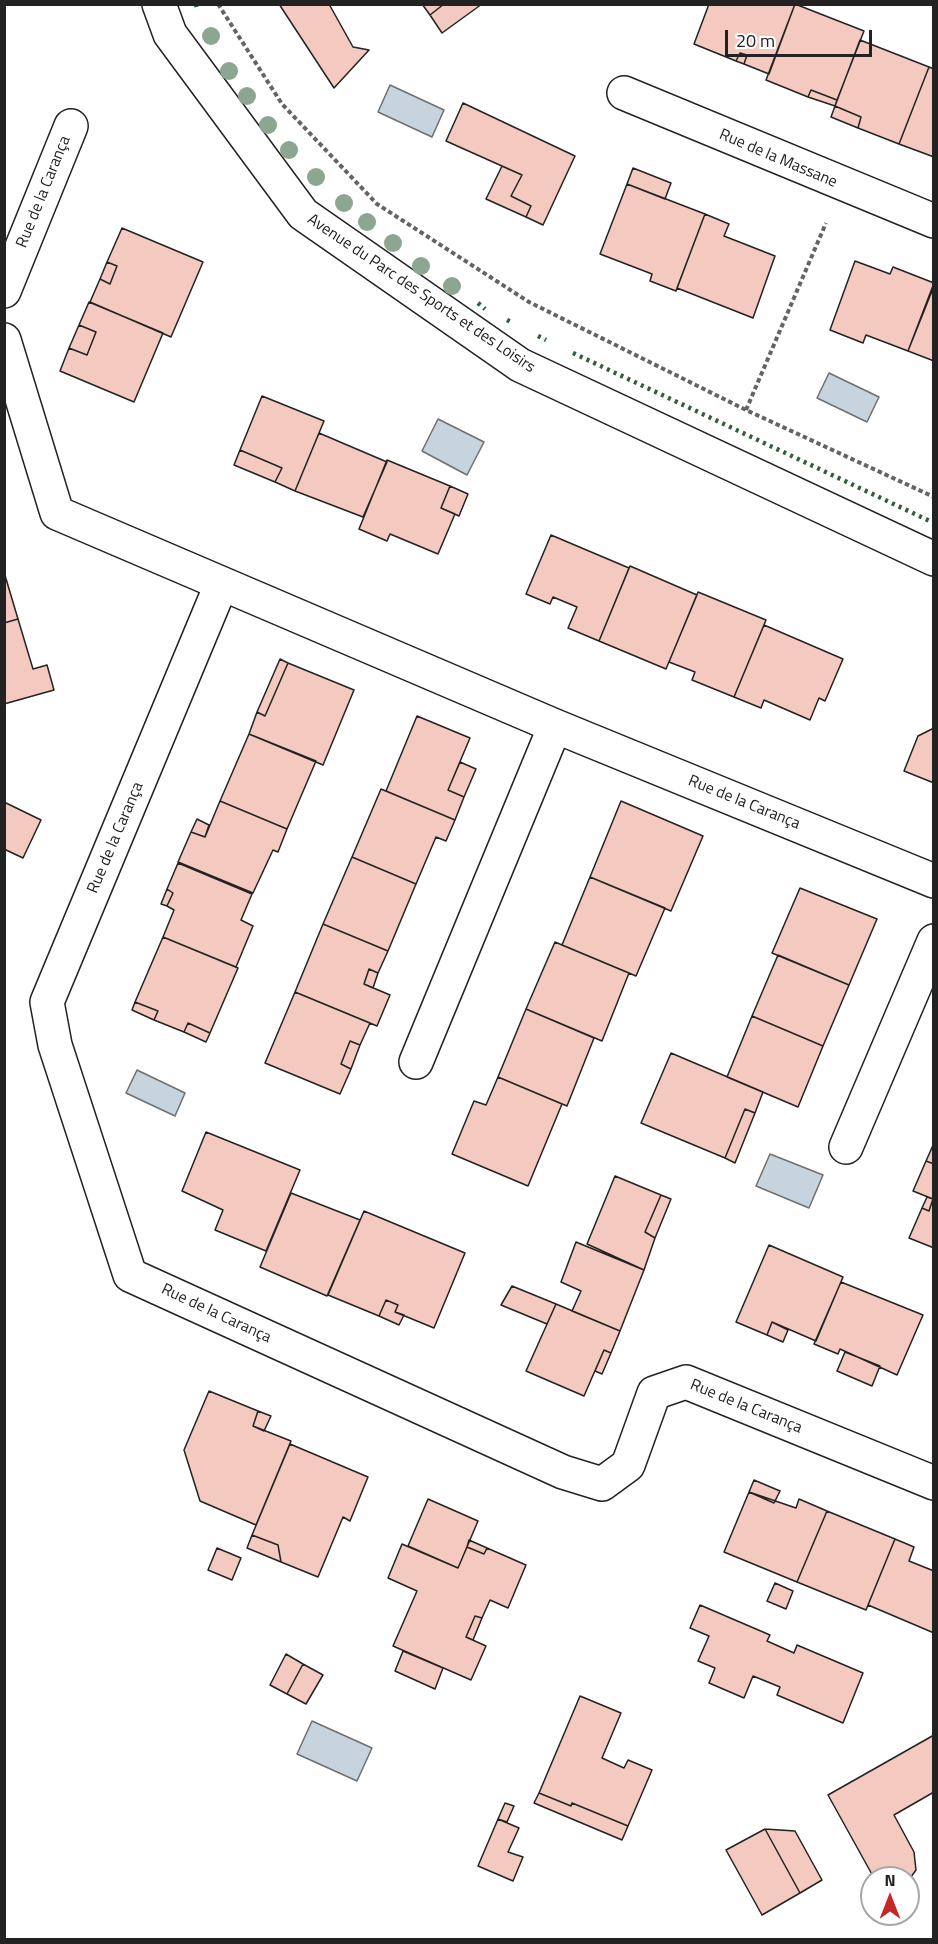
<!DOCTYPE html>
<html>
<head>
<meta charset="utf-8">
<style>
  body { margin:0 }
  #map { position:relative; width:938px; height:1944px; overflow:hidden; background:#fff; font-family:"Titillium Web",sans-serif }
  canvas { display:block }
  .frame { position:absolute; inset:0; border:6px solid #222; pointer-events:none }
  .north { position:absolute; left:860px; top:1866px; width:60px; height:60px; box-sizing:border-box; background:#fff; border:2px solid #a7a7a7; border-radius:50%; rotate:0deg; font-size:16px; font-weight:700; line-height:24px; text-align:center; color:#222 }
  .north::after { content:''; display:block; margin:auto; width:21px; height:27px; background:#c62828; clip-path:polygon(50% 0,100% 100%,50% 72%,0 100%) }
  .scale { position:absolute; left:725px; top:30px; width:147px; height:27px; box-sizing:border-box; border:3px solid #222; border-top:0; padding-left:8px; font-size:18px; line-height:21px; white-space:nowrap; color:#222; -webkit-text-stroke:4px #fff; paint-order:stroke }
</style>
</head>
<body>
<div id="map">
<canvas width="938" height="1944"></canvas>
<div class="frame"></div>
<div class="north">N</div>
<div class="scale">20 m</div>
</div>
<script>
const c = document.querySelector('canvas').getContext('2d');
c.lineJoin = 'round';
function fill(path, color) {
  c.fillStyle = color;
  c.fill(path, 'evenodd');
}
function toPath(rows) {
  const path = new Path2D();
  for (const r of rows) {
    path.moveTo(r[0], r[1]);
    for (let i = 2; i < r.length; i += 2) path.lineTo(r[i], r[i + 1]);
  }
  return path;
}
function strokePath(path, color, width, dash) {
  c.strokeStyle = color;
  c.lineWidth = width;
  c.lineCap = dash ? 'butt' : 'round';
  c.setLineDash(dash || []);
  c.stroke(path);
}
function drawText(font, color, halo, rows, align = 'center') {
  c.font = font + ' "Titillium Web",sans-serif';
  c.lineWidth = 4.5;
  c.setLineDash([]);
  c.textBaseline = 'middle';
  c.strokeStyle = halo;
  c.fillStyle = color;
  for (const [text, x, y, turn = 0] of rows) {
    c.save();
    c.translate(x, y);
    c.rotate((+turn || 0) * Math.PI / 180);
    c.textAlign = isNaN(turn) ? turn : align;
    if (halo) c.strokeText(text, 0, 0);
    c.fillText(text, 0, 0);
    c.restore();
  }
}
const water = toPath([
  [390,85,444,110,432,137,378,112,390,85],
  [829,373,879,397,867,422,817,398,829,373],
  [438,419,484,442,467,475,422,451,438,419],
  [137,1070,185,1093,175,1116,126,1093,137,1070],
  [770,1154,823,1175,809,1208,756,1186,770,1154],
  [312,1721,372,1748,357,1781,297,1754,312,1721]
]);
fill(water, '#c7d3dd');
strokePath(water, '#6f6f6f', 1.5);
const building = toPath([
  [279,4,329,4,353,47,369,50,334,88,279,4],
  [422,4,444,4,430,15,422,4],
  [444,4,482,4,442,33,430,15,444,4],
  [709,4,795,4,769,74,744,64,747,55,740,53,736,61,694,44,709,4],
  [795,4,864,31,837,100,811,90,808,97,766,80,795,4],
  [860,40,929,67,899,144,858,128,861,117,835,106,860,40],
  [740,53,747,55,744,64,736,61,740,53],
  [929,67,934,69,934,157,899,144,929,67],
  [811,90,837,100,835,106,808,97,811,90],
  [463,103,575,156,543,225,526,217,531,206,511,196,522,175,446,141,463,103],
  [835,106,861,117,858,128,831,117,835,106],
  [502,166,522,175,511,196,531,206,526,217,486,199,502,166],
  [633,168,671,183,665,199,627,184,633,168],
  [627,184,705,214,676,291,650,281,652,274,600,254,627,184],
  [705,214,729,224,724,236,775,256,753,318,677,288,705,214],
  [122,228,203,262,171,337,90,302,100,279,110,284,117,266,107,262,122,228],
  [855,261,890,274,893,267,934,283,908,351,866,335,863,343,830,330,855,261],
  [107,262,117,266,110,284,100,279,107,262],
  [934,286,934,361,908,351,934,286],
  [89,302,163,333,134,402,60,371,69,348,87,355,96,332,79,325,89,302],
  [79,325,96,332,87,355,69,348,79,325],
  [262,396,324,421,295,491,275,482,282,468,240,450,262,396],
  [319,433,387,462,363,517,295,491,319,433],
  [240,450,282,468,275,482,234,465,240,450],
  [387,460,450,486,441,508,455,514,438,554,390,534,387,541,359,529,387,460],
  [450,486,468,494,459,516,441,508,450,486],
  [551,535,629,568,599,641,568,628,577,607,553,597,550,604,526,594,551,535],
  [630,566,697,595,666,669,599,641,630,566],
  [4,572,18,619,4,623,4,572],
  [698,592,766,620,734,697,692,680,695,672,669,662,698,592],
  [18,619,33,669,47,665,54,690,4,704,4,623,18,619],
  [764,625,843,659,825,701,819,698,810,720,764,700,761,708,734,697,764,625],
  [280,659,288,663,265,716,257,712,280,659],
  [288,663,354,690,323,765,249,734,257,712,265,716,288,663],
  [417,716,470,738,448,790,464,797,455,820,386,791,417,716],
  [934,728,934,783,904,771,918,736,934,728],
  [249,734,316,761,287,829,220,801,249,734],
  [460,762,476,769,464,797,448,790,460,762],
  [381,789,455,820,446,841,436,837,416,884,352,857,381,789],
  [220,801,287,829,278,852,273,850,253,893,178,862,191,832,205,837,220,801],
  [621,801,703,836,671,911,590,877,621,801],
  [4,802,41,820,23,858,4,849,4,802],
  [197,819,209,825,205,837,191,832,197,819],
  [352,857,416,884,388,951,323,924,352,857],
  [178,863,252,894,241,920,253,926,236,967,163,937,174,910,167,906,173,893,167,889,178,863],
  [590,877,665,908,636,976,562,945,590,877],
  [800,888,877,919,849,985,772,953,800,888],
  [167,889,173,893,167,906,161,904,167,889],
  [323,924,388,951,378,973,369,969,364,984,390,995,377,1026,295,992,323,924],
  [163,937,238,968,210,1033,188,1023,184,1032,154,1020,158,1011,135,1002,163,937],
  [555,942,629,973,602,1041,526,1009,555,942],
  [778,955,849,985,823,1046,752,1016,778,955],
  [369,969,378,973,373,988,364,984,369,969],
  [295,992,370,1023,360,1045,350,1041,341,1064,351,1069,340,1094,265,1063,295,992],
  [135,1002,158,1011,154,1020,132,1010,135,1002],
  [526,1009,594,1038,567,1106,498,1077,526,1009],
  [752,1016,823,1046,798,1107,727,1077,752,1016],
  [188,1023,210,1033,206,1042,184,1032,188,1023],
  [350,1041,360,1045,351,1069,341,1064,350,1041],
  [671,1053,763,1092,755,1113,745,1109,725,1158,641,1123,671,1053],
  [498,1077,562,1104,528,1186,452,1154,474,1101,486,1105,498,1077],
  [745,1109,755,1113,735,1163,725,1158,745,1109],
  [206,1132,300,1170,266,1251,215,1230,223,1210,182,1191,206,1132],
  [934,1143,934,1164,926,1161,934,1143],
  [926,1161,934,1164,934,1248,909,1238,922,1208,929,1211,933,1199,913,1191,926,1161],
  [615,1176,661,1195,645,1232,655,1238,644,1270,587,1244,615,1176],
  [291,1193,360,1220,327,1296,260,1267,291,1193],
  [661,1195,671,1199,655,1238,645,1232,661,1195],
  [927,1197,933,1199,929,1211,922,1208,927,1197],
  [364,1211,465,1253,434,1328,395,1312,398,1305,386,1300,379,1316,328,1295,364,1211],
  [576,1242,644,1270,620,1331,572,1311,581,1291,561,1282,576,1242],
  [769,1245,843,1277,816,1341,772,1322,767,1335,736,1322,769,1245],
  [841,1282,923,1315,897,1375,840,1349,838,1354,814,1344,841,1282],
  [512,1286,556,1304,547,1324,501,1305,512,1286],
  [386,1300,398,1305,395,1312,404,1315,399,1325,379,1316,386,1300],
  [556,1304,620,1331,611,1353,604,1350,584,1396,526,1371,556,1304],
  [772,1322,788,1330,783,1342,767,1335,772,1322],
  [604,1350,611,1353,602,1374,595,1371,604,1350],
  [845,1352,880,1366,872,1386,837,1371,845,1352],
  [209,1391,258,1411,253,1426,291,1441,256,1525,200,1501,184,1450,209,1391],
  [258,1411,271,1416,264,1431,253,1426,258,1411],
  [290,1444,368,1477,350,1521,343,1517,318,1577,281,1562,278,1545,252,1535,290,1444],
  [754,1480,780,1491,774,1503,749,1492,754,1480],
  [749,1492,796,1508,799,1499,827,1511,797,1582,724,1552,749,1492],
  [428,1499,478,1521,458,1568,408,1546,428,1499],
  [827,1511,895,1539,866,1610,797,1582,827,1511],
  [252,1535,278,1545,281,1562,247,1548,252,1535],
  [895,1539,914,1547,909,1561,934,1571,934,1633,868,1605,895,1539],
  [469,1540,487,1548,484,1554,467,1547,469,1540],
  [402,1544,458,1568,467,1547,484,1554,487,1548,526,1565,508,1608,490,1600,482,1618,475,1616,466,1637,486,1646,471,1680,393,1646,417,1591,388,1578,402,1544],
  [217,1548,241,1558,232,1580,208,1570,217,1548],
  [775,1583,793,1591,786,1609,767,1601,775,1583],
  [700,1605,770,1635,767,1641,794,1653,797,1645,863,1673,843,1723,777,1695,780,1687,753,1676,744,1698,709,1683,715,1668,698,1661,709,1636,690,1628,700,1605],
  [475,1616,482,1618,473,1640,466,1637,475,1616],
  [403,1651,443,1668,435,1689,395,1671,403,1651],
  [286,1654,303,1664,287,1694,270,1685,286,1654],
  [303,1664,323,1675,306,1704,287,1694,303,1664],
  [580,1696,621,1713,602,1758,624,1768,628,1760,652,1770,628,1826,572,1803,571,1806,539,1793,580,1696],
  [934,1735,934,1792,894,1815,914,1852,916,1870,908,1881,908,1878,874,1878,828,1795,934,1735],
  [539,1793,571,1806,572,1803,628,1826,622,1840,534,1803,539,1793],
  [505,1803,514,1806,507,1822,498,1819,505,1803],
  [498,1819,519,1828,508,1852,523,1857,513,1881,478,1866,498,1819],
  [765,1829,795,1831,822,1880,800,1893,765,1829],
  [765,1829,800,1893,762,1915,726,1850,765,1829]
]);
fill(building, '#f3c9c0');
strokePath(building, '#222', 1.5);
const street = toPath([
  [624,93,934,221],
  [4,291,71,126],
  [4,340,57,513,555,726,934,881],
  [221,585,47,1002,55,1045,130,1275,563,1472,602,1484,628,1465,654,1393,686,1382,934,1483],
  [416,1062,555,726],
  [846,1147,934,941]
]);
const secondary = toPath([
  [159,4,170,34,303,214,520,365,934,559]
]);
strokePath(street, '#222', 36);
strokePath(secondary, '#222', 36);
strokePath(toPath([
  [218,4,282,104,377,204,529,302,746,410,934,497],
  [746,410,826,223]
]), '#646464', 4, [4.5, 3]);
strokePath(street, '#fff', 33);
strokePath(secondary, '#fff', 33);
strokePath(toPath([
  [196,4,197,9],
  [209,32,214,41],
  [226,66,233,76],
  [246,92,249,99],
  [266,121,270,128],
  [286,146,291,153],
  [313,173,318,180],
  [341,200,345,205],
  [364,221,370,225],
  [390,241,396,245],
  [419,265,424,268],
  [449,283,455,288],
  [478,303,485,309],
  [507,320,513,323],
  [538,336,546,340],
  [573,353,934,523]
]), '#2f5e38', 4.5, [3, 4.5]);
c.fillStyle = '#8da692';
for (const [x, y] of [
  [211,36],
  [229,71],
  [247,96],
  [268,125],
  [289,150],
  [316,177],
  [344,203],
  [367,222],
  [393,243],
  [421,266],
  [452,286]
]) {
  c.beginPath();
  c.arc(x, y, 9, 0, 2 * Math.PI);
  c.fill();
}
drawText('16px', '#222', '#fff', [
  ["Rue de la Massane",778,159,23],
  ["Rue de la Carança",44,192,-68],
  ["Avenue du Parc des Sports et des Loisirs",421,294,34],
  ["Rue de la Carança",744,803,22],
  ["Rue de la Carança",116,838,-67],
  ["Rue de la Carança",216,1314,25],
  ["Rue de la Carança",746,1407,22]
]);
</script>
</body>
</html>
